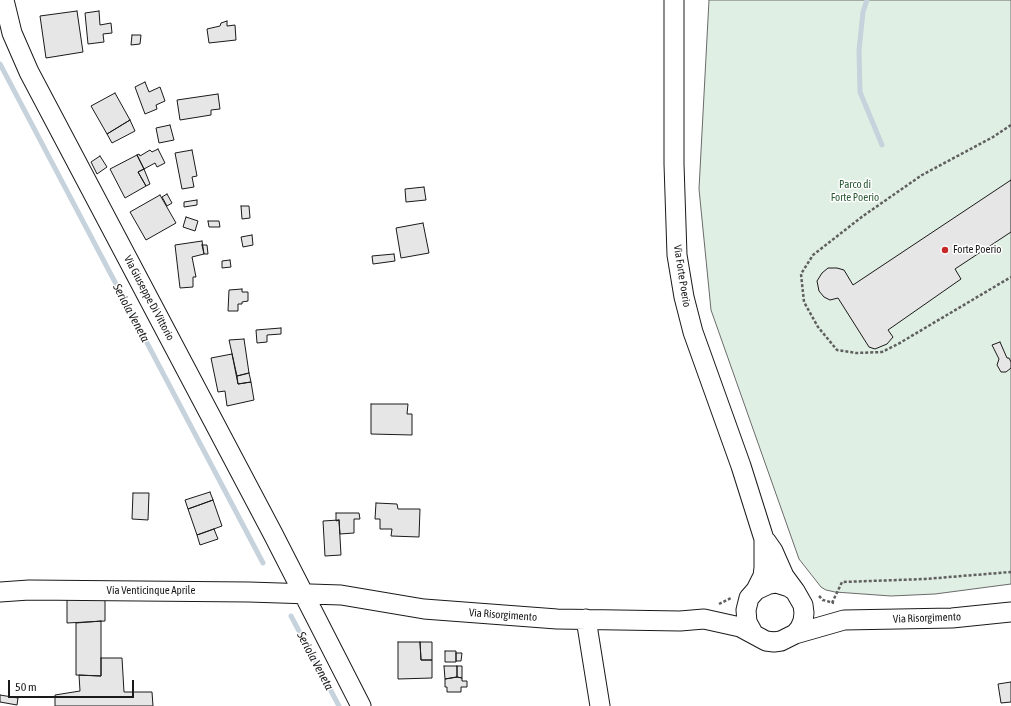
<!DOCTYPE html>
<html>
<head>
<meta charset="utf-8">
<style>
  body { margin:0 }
  #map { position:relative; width:1011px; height:706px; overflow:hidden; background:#fff; font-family:"Asap Condensed",sans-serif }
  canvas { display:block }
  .scale { position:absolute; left:8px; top:680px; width:126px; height:18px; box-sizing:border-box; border:2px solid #1a1a1a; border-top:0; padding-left:5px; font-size:12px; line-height:14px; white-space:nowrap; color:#1a1a1a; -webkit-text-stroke:3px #fff; paint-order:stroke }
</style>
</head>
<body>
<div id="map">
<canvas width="1011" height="706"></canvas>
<div class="scale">50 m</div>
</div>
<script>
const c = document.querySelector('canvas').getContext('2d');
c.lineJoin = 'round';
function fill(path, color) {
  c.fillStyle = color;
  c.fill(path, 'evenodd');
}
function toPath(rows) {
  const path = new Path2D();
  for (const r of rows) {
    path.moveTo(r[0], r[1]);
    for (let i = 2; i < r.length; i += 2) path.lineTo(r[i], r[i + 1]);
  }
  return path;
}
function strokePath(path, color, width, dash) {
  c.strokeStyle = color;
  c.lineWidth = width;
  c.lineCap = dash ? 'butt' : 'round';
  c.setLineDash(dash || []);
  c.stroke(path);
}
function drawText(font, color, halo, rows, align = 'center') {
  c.font = font + ' "Asap Condensed",sans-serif';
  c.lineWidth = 3;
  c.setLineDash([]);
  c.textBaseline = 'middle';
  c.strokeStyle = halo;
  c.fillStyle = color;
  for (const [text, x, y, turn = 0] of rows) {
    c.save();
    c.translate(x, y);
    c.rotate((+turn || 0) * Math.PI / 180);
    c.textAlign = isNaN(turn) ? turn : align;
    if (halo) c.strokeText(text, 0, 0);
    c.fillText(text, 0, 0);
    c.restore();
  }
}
const green = toPath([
  [709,0,1011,0,1011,584,935,594,891,596,835,592,826,590,821,587,799,559,711,310,699,189,709,0]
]);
fill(green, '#e0efe3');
strokePath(green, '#6a6a6a', 1);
strokePath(toPath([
  [867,0,863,12,859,50,860,92,882,145],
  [0,64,263,563],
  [291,616,339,706]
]), '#c6d2dc', 5);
const building = toPath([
  [77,11,83,52,46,58,40,16,77,11],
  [99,11,100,25,111,23,112,33,103,34,104,42,88,44,85,13,99,11],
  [227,21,227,26,235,25,236,40,209,43,207,29,220,26,221,23,227,21],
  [132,35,141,35,140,44,131,45,132,35],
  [145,82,149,92,160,87,165,101,156,105,157,109,145,114,135,87,145,82],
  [115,93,130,120,107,134,91,106,115,93],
  [218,94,220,109,211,110,211,115,180,120,177,100,218,94],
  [130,120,135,131,112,143,107,134,130,120],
  [170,125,174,140,159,143,156,128,170,125],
  [158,149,165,163,157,167,155,163,144,169,137,155,139,154,140,156,150,150,152,152,158,149],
  [192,150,197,176,192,177,194,187,182,189,175,153,192,150],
  [137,155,144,169,138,172,146,186,125,198,110,169,137,155],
  [100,156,107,167,97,174,91,162,100,156],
  [144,169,150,184,146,186,138,172,144,169],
  [1011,180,1011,232,955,269,961,279,888,330,893,337,887,344,875,349,869,347,838,298,830,300,824,297,819,291,817,281,822,273,828,268,837,268,844,270,853,285,1011,180],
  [424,187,426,200,406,202,405,189,424,187],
  [167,194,172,203,167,206,162,197,167,194],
  [160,195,176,223,146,240,130,212,160,195],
  [197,200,197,205,184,207,184,202,197,200],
  [241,206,249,206,250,218,242,219,241,206],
  [186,217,198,221,195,231,183,227,186,217],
  [208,221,219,221,220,227,209,227,208,221],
  [423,223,429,253,401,258,396,228,423,223],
  [252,235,253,245,243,247,241,237,252,235],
  [202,241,204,254,192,257,196,277,193,277,193,287,180,288,175,245,202,241],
  [202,245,207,245,208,254,204,254,202,245],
  [394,254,395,261,373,264,372,256,394,254],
  [230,260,231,267,222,268,222,261,230,260],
  [242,289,242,292,248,292,248,301,242,302,242,304,238,304,238,311,228,311,229,290,242,289],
  [281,328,281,334,267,335,267,342,257,343,256,330,281,328],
  [244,339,249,373,237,376,229,340,244,339],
  [1000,342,1007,358,1009,358,1011,362,1011,368,1006,372,1001,372,997,365,999,359,992,345,1000,342],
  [232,354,238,384,251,382,254,400,227,406,225,391,218,392,211,358,232,354],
  [249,373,251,382,238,384,237,376,249,373],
  [371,404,408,404,407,414,412,414,412,435,371,434,371,404],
  [210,492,213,500,188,509,185,500,210,492],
  [133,493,149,493,148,520,132,519,133,493],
  [213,500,222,526,197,535,188,509,213,500],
  [376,503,397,504,398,509,420,509,419,537,391,536,392,529,380,529,380,519,375,519,376,503],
  [336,513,359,513,360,519,354,519,354,533,340,534,339,520,336,521,336,513],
  [339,520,341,555,325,556,323,521,339,520],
  [214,529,218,539,200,545,197,535,214,529],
  [67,598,105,598,105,621,67,623,67,598],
  [101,621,101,676,76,675,76,623,101,621],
  [398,642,420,642,421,660,432,660,432,678,398,679,398,642],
  [420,642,432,642,432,660,421,660,420,642],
  [445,651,456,651,456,662,445,662,445,651],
  [456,653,462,653,461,661,456,661,456,653],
  [101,658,122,658,124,692,152,692,153,706,55,706,55,695,80,691,79,675,101,676,101,658],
  [444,666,457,666,457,677,445,679,444,666],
  [457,666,462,666,462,678,457,677,457,666],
  [457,677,462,678,462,681,467,681,467,687,461,687,461,692,447,692,447,687,445,687,445,679,457,677],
  [1011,682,1011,702,1001,703,998,684,1011,682],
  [0,695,18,698,17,705,0,702,0,695]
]);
fill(building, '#e6e6e6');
strokePath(building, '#1a1a1a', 1);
const minor = toPath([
  [4,0,12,33,29,72,273,534,361,706],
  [674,0,674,164,677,255,684,297,693,332,741,466,764,539,764,568,763,576,756,590],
  [766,541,773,551,784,576,795,591],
  [0,592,29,590,249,592,341,595,424,609,557,619,680,621,704,619,740,627,766,641,774,642,781,641,795,634,800,628,803,621,804,613,803,605,795,591,789,587,776,583,769,584,756,590,749,598,746,610,747,622,753,633],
  [586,619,600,706],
  [795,634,844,620,952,618,1011,612]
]);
strokePath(minor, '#1a1a1a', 21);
strokePath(toPath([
  [1011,125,993,137,922,175,863,216,813,255,801,274,804,302,818,327,837,350,856,353,882,352,898,344,1011,277],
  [819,596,823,600,834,603],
  [832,603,842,582,925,579,1011,572],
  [719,604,731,598]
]), '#5f5f5f', 2.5, [3, 2]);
strokePath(minor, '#fff', 19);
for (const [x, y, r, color] of [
  [945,250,4,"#c62828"]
]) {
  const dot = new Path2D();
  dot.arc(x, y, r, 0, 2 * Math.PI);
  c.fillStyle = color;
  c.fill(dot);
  strokePath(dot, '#fff', 1.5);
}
drawText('11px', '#2b5a34', '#fff', [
  ["Parco di",855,185],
  ["Forte Poerio",855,198]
]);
drawText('11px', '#1a1a1a', '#fff', [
  ["Forte Poerio",953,250]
], 'left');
drawText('11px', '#1a1a1a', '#fff', [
  ["Via Forte Poerio",682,276,81],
  ["Via Giuseppe Di Vittorio",149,298,62],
  ["Via Venticinque Aprile",151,591],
  ["Via Risorgimento",503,615,4],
  ["Via Risorgimento",927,618,-2]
]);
drawText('italic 12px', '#1a1a1a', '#fff', [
  ["Seriola Veneta",131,313,62],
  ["Seriola Veneta",315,661,62]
]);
</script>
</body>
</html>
